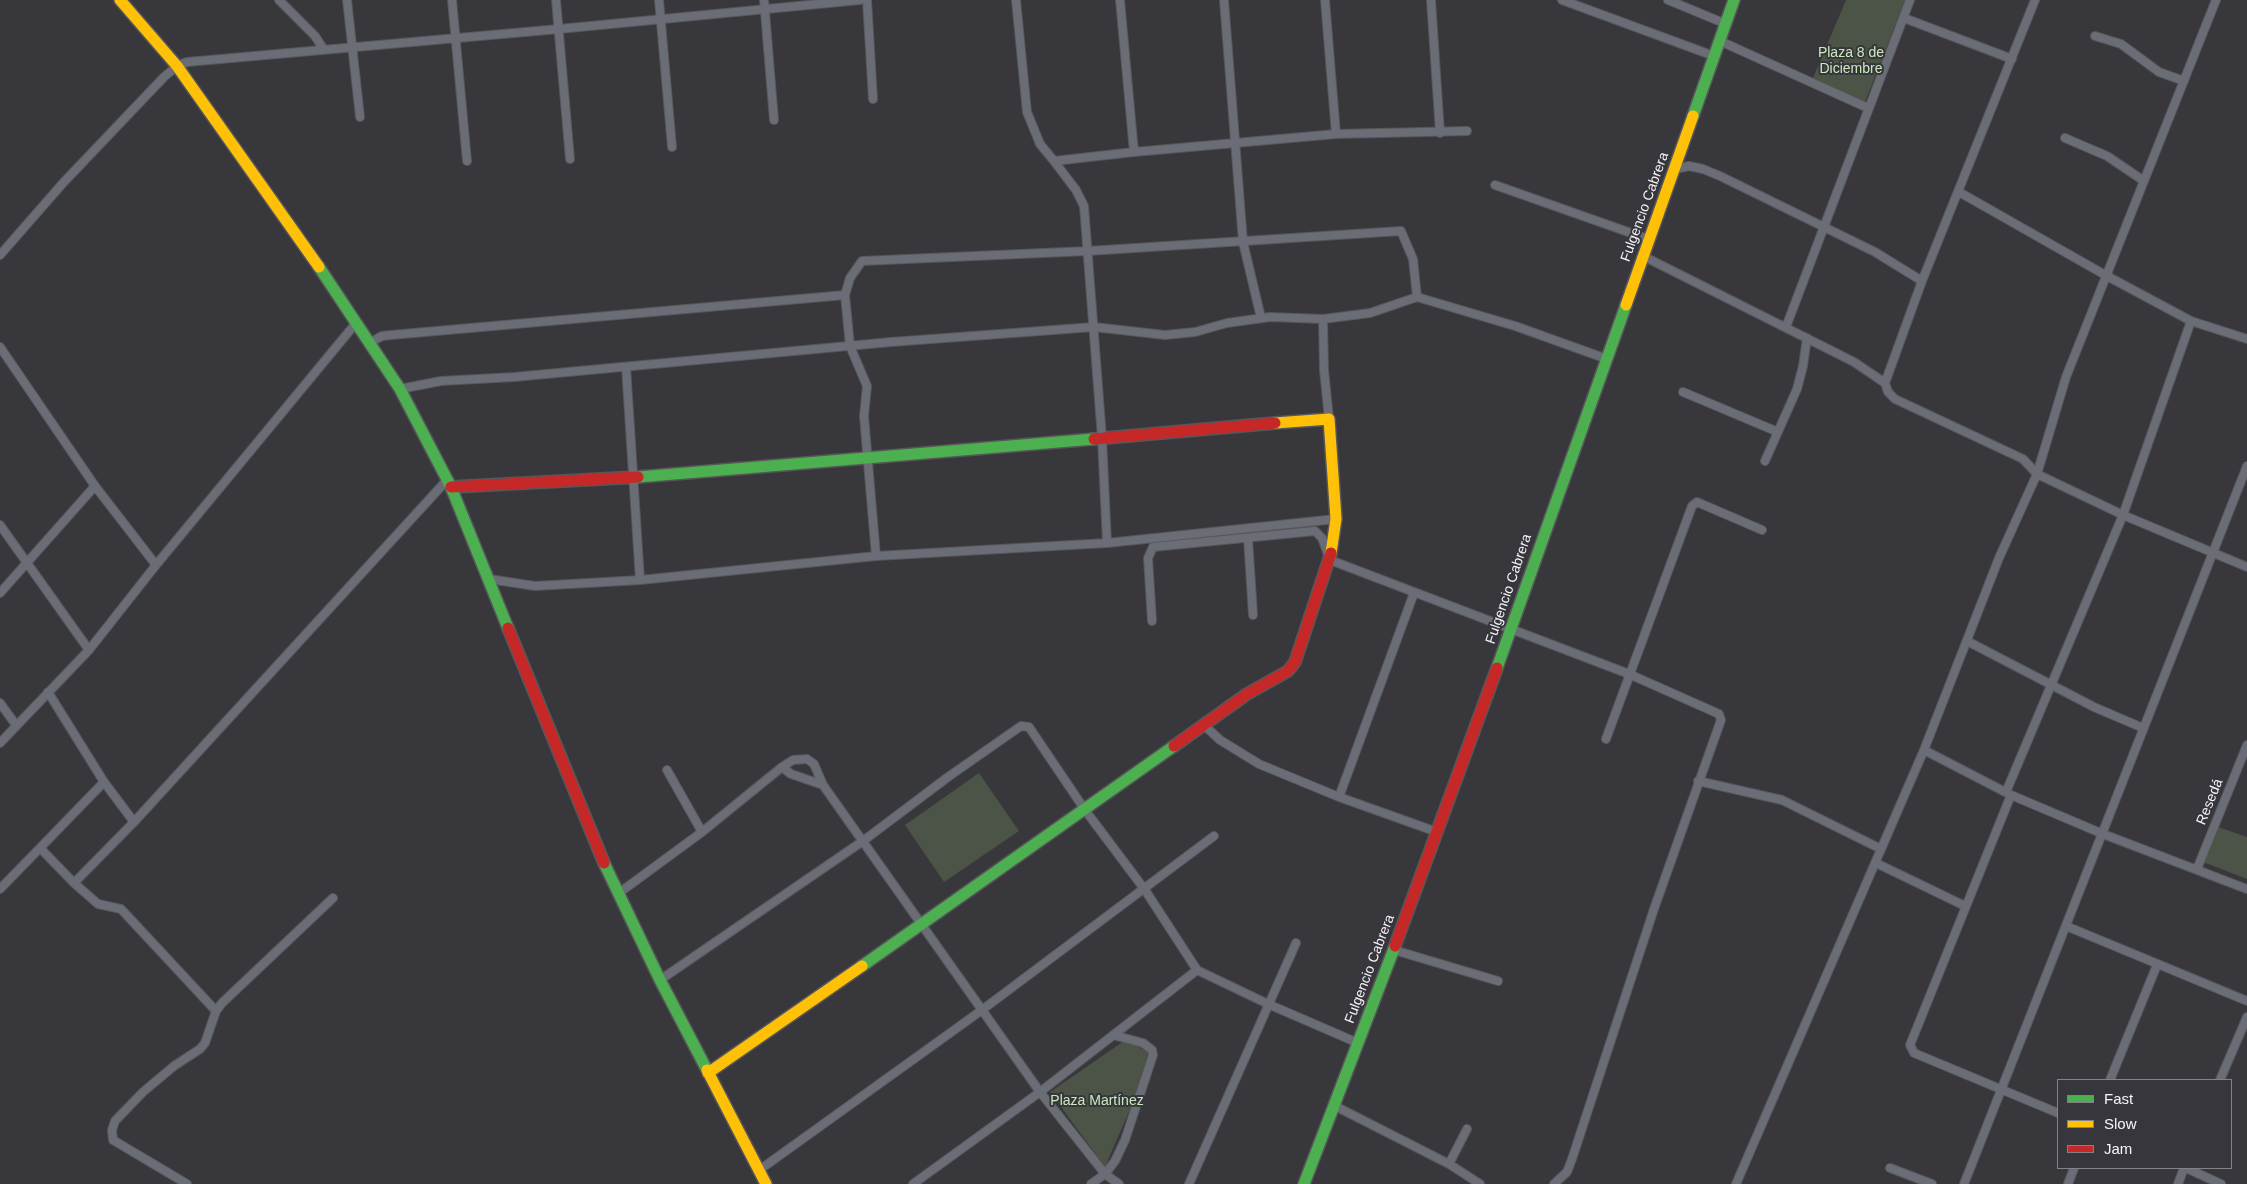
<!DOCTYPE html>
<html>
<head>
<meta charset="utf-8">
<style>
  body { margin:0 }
  #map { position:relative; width:2247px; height:1184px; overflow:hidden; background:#38373c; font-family:Helvetica,sans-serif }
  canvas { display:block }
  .legend { position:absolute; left:2057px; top:1079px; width:175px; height:90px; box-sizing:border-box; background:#37363d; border:1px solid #838288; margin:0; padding:6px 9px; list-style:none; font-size:15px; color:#f4f4f8 }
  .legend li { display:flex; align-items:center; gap:10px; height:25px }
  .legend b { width:25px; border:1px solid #838288 }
</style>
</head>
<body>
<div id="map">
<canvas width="2247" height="1184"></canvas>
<ul class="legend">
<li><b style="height:6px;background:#4caf50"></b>Fast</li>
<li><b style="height:6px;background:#ffc107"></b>Slow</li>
<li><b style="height:6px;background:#c62828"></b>Jam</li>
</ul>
</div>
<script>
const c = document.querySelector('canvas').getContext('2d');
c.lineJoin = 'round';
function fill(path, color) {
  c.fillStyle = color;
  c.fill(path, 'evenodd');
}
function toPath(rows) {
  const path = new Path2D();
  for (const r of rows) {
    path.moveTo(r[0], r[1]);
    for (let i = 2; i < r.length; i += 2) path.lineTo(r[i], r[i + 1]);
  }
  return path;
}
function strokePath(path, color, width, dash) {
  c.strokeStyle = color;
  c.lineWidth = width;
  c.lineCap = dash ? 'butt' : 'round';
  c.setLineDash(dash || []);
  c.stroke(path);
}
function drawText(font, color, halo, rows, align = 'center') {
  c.font = font + ' Helvetica,sans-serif';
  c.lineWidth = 4;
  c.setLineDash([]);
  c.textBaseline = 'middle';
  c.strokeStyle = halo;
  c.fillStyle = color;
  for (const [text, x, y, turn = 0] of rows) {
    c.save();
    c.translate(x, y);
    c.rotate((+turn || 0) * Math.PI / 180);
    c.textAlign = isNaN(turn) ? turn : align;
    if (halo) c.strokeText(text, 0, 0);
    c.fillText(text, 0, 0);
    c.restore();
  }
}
fill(toPath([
  [1846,0,1905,0,1865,102,1813,78],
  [979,773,1019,831,944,882,905,825],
  [2218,827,2247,837,2247,879,2203,862],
  [1124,1041,1136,1045,1148,1053,1137,1093,1105,1167,1050,1092]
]), '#4b5447');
const street = toPath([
  [279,0,315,36,324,50],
  [347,0,360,117],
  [452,0,467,161],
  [556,0,570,159],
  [659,0,672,147],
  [764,0,774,120],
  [867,0,873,99],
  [1016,0,1027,112,1040,144,1054,161,1134,152,1336,134,1467,131],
  [1120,0,1134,152],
  [1224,0,1243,242,1261,318],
  [1325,0,1336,134],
  [1431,0,1440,133],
  [1562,0,1714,56],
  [1668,0,1726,24],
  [2035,0,1922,281,1885,383,1888,392,1895,399,2023,459,2037,474,2123,515,2247,567],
  [1904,18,2012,59],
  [2095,36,2121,44,2159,72,2184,81],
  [1720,41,1868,108],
  [2065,138,2107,156,2144,181],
  [1054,161,1076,190,1084,206,1102,438,1107,543],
  [1675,169,1689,166,1703,169,1720,176,1875,252,1922,281],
  [1495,185,1648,239],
  [1959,192,2107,276,2191,321,2247,339],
  [0,255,63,183,164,77,177,66,187,62,559,29,860,0],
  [1643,256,1854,362,1885,383],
  [1786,327,1910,0],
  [369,343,382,336,391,335,845,295],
  [0,347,95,486],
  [626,367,640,580],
  [400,389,441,381,514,377,891,342,1094,327,1165,335,1195,332,1227,323,1270,317,1323,319],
  [1683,392,1778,432],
  [1329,419,1324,370,1323,319,1370,313,1417,297],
  [1765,461,1797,389,1803,366,1807,338],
  [0,525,89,650],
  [1248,538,1253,615],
  [876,556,864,416,867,386,850,346,845,295,850,278,862,261,1088,251,1401,231,1413,259,1417,297,1515,326,1607,359],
  [489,579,535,586,640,580,876,556,1107,543,1336,519],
  [0,593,95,486,156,565],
  [1152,621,1148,558,1153,547,1315,531,1322,538,1330,560,1629,674,1719,714,1721,720,1654,909,1572,1159,1567,1172,1554,1184],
  [1967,641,2094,707,2143,728],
  [48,692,104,782,134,822,447,480],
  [0,703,16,725],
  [1205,726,1220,740,1259,764,1339,797,1437,832],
  [1606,739,1692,506,1697,502,1762,530],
  [0,743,89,650,156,565,356,323],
  [1924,750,2011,795,2103,834,2247,889],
  [782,767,791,774,823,785],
  [667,770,702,832],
  [1698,781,1782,800,1881,849],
  [104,782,40,848,74,883,134,822],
  [2006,792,2123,515,2191,321],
  [2011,795,1910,1045,1914,1053,2058,1113],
  [1339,797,1414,593],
  [1876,863,1965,906],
  [2197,869,2247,745],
  [74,883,98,904,121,909,216,1011,222,1003,333,898],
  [0,889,40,848],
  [619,893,702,832,782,767,793,760,807,759,814,764,823,785,1040,1092,1105,1174,1119,1184],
  [2066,926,2247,1001],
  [1394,950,1498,981],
  [1197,970,1268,1004,1358,1043],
  [660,980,863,841,948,777,1021,726,1029,727,1085,810,1145,890,1197,970,1040,1092,913,1184],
  [2110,1080,2157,965],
  [2220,1080,2247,1017],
  [1335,1106,1449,1164,1480,1184],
  [1449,1164,1467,1129],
  [1890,1168,1932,1184],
  [2186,1168,2221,1184],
  [758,1171,982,1010,1214,836],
  [187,1184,113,1140,112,1130,115,1121,143,1092,174,1066,200,1049,205,1043,216,1011],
  [1091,1184,1105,1174,1115,1161,1125,1140,1153,1055,1152,1050,1143,1043,1113,1035],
  [1189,1184,1296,943],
  [1736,1184,1924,750,1999,558,2037,474,2066,377,2216,0],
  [1964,1184,2247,466],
  [2068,1184,2074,1168],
  [2178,1184,2184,1168]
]);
const fast = toPath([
  [1693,116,1734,0],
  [319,267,400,389,451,487,508,628],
  [638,477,1094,439],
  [1497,668,1626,305],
  [604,863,660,980,707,1070],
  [862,966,1174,746],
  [1304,1184,1395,946]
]);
const slow = toPath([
  [120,0,177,66,319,267],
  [1626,305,1693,116],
  [1275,423,1329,419,1336,519,1331,553],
  [707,1070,766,1184],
  [708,1073,862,966]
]);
const jam = toPath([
  [1094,439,1275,423],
  [451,487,638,477],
  [508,628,604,863],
  [1174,746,1247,694,1288,671,1295,662,1331,553],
  [1395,946,1497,668]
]);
strokePath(street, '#575659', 10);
strokePath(fast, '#575659', 14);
strokePath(slow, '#575659', 14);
strokePath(jam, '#575659', 14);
strokePath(street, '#6b6d76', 8);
strokePath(fast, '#4caf50', 11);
strokePath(slow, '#ffc107', 11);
strokePath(jam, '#c62828', 11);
drawText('14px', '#caeabc', '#37363d', [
  ["Plaza 8 de",1851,53],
  ["Diciembre",1851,69],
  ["Plaza Martínez",1097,1101]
]);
drawText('14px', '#f4f4f8', '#37363d', [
  ["Fulgencio Cabrera",1645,207,-70],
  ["Fulgencio Cabrera",1509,589,-71],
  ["Resedá",2210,802,-68],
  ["Fulgencio Cabrera",1370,969,-69]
]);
</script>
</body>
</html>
